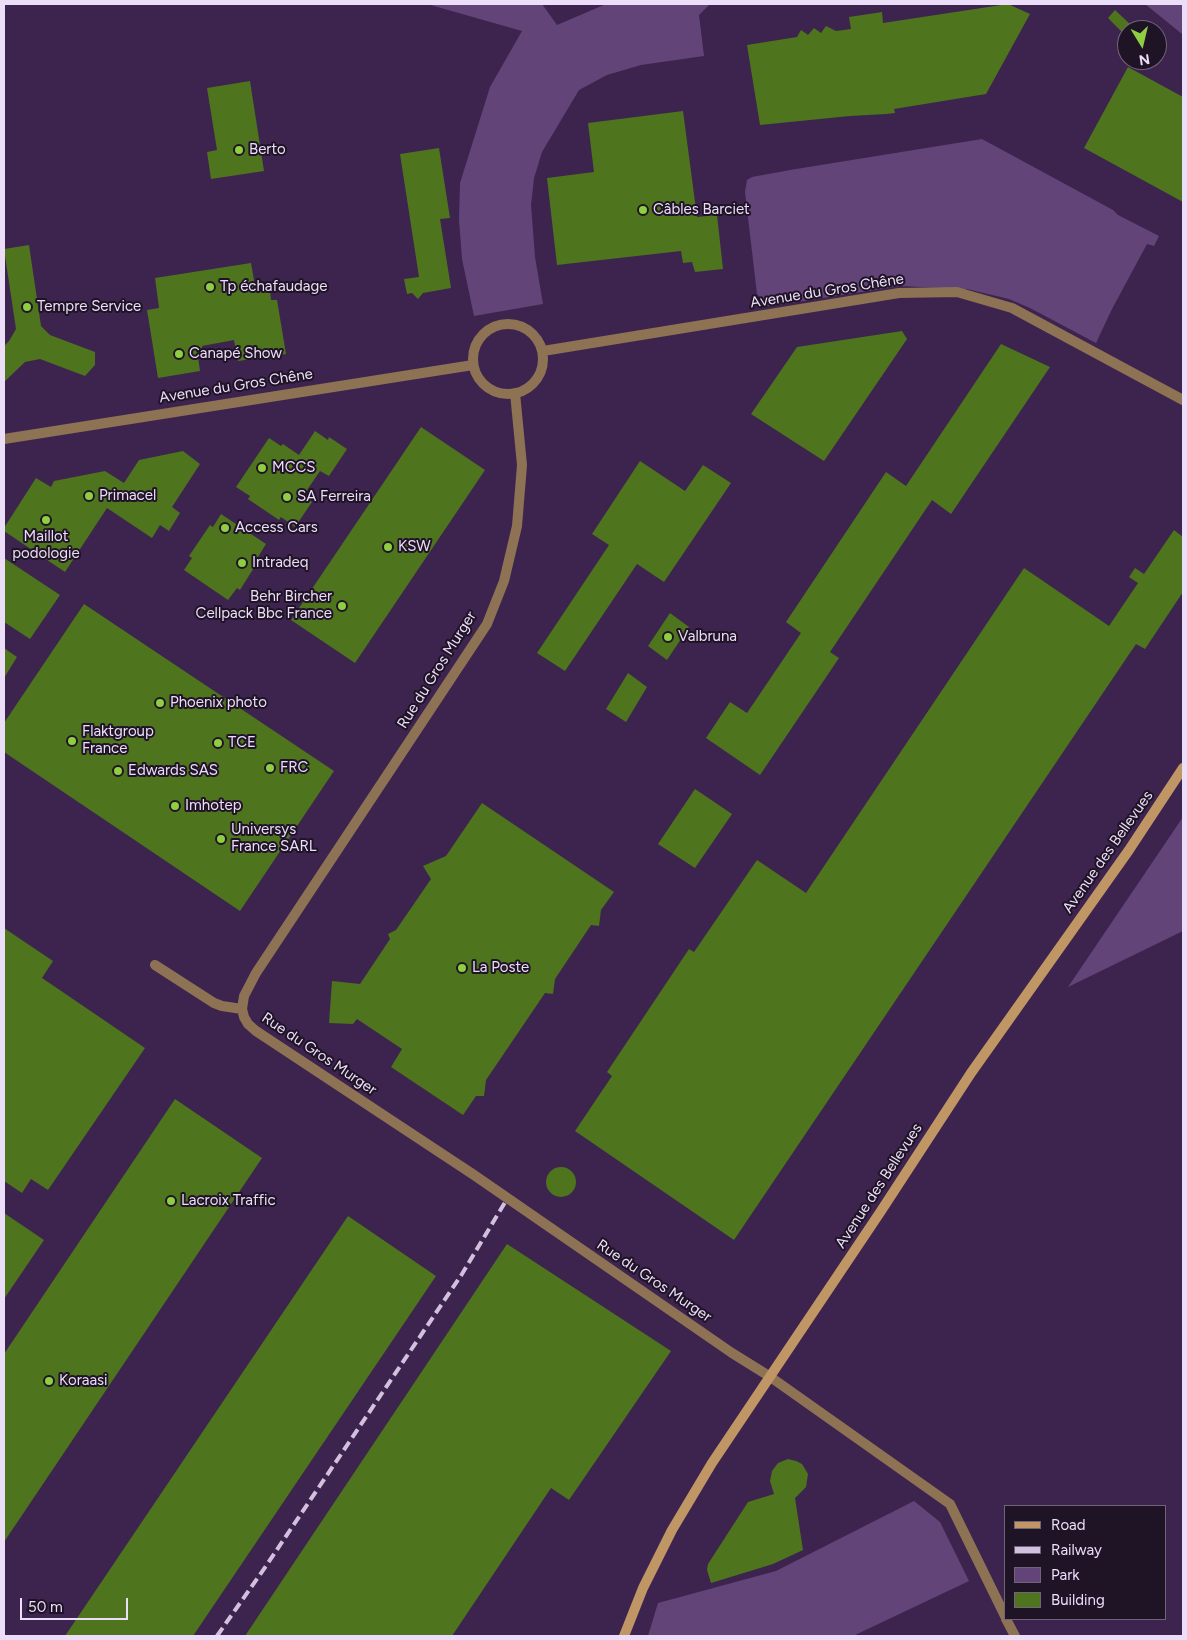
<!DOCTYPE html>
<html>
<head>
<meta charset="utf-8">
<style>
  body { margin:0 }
  #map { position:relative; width:1187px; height:1640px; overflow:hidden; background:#3d244e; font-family:Figtree,sans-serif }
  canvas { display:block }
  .frame { position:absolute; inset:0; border:5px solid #ecddf8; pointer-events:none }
  .legend { position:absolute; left:1004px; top:1505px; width:162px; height:115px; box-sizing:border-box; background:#1f1326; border:1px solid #71647a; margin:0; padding:6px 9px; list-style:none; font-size:15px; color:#ecddf8 }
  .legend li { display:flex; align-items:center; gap:10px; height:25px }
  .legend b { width:25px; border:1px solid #71647a }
  .north { position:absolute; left:1117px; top:20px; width:50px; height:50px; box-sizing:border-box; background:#1f1326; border:1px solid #71647a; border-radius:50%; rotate:171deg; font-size:14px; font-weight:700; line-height:20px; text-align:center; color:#ecddf8 }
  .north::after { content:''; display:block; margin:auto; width:18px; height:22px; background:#8fcd41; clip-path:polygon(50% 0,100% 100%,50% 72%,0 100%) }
  .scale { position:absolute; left:20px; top:1598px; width:108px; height:22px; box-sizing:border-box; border:2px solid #ecddf8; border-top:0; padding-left:6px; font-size:15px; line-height:18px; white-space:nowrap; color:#ecddf8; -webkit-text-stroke:4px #1f1326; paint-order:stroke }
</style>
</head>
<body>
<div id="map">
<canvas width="1187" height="1640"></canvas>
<div class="frame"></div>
<ul class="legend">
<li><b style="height:6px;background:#c09665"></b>Road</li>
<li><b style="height:6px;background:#d2c1de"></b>Railway</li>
<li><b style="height:14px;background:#634478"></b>Park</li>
<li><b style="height:14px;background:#4e741e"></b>Building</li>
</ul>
<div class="north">N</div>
<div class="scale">50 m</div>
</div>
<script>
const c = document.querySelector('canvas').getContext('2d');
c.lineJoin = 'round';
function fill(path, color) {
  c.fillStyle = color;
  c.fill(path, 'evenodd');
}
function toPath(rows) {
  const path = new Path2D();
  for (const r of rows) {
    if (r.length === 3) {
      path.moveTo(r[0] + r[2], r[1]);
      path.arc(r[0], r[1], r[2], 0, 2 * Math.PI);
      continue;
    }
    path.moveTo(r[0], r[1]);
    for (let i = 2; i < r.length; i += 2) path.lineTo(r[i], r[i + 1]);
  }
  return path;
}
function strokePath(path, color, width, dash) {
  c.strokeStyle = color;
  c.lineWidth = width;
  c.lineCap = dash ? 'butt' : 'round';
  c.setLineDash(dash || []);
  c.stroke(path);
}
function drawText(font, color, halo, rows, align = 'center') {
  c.font = font + ' Figtree,sans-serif';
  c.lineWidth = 4;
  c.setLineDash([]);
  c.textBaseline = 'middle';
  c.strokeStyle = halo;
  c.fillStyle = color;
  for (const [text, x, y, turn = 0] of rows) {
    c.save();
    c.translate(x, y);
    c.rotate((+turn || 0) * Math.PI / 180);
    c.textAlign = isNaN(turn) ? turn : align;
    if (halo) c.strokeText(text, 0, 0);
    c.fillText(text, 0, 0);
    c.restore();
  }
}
fill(toPath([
  [427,4,542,4,557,25,606,4,710,4,699,15,704,56,641,65,607,75,579,90,542,152,534,178,531,205,535,257,543,304,474,316,462,259,459,220,460,183,490,87,522,31],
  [1145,4,1183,4,1183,35,1182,34],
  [982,139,1113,210,1118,215,1159,236,1154,246,1147,244,1112,309,1096,343,1030,308,1009,299,967,289,900,286,771,306,767,306,757,294,745,192,747,180,752,177,796,169],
  [1183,817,1183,931,1068,987],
  [914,1501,940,1522,969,1581,853,1636,648,1636,658,1603,776,1571]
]), '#634478');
fill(toPath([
  [1008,4,1030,14,986,94,894,109,895,113,886,114,850,116,760,125,747,45,797,37,801,30,808,35,814,28,821,33,826,26,836,31,851,29,849,17,882,12,883,23],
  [1115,10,1131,25,1123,33,1108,18],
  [1128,67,1183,97,1183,202,1084,148],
  [250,81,264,171,211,179,207,152,217,150,207,88],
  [683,111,697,217,717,215,723,269,695,272,692,262,683,263,681,251,557,265,547,178,594,172,588,123],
  [439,148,450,218,440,219,451,288,423,293,418,299,412,293,407,294,404,279,419,277,400,154],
  [29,245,41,326,50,335,95,352,95,365,85,376,40,359,25,362,4,382,4,346,9,341,16,329,4,249],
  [251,263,256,292,270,290,271,300,277,300,286,354,238,361,234,340,202,346,203,356,198,357,200,371,158,378,147,310,159,308,155,278],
  [902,331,907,339,824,461,751,414,797,347],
  [1001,344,1050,367,951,514,932,500,830,652,839,658,760,775,706,738,730,702,747,713,801,633,786,622,886,472,906,486],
  [421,427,485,470,355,663,291,620],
  [315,431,328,440,329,437,347,449,329,476,320,471,303,496,312,502,295,527,281,517,279,520,248,499,250,496,236,487,269,438,281,446,283,444,299,455],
  [183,451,200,464,172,507,180,513,169,531,160,525,152,538,107,508,65,572,4,531,4,528,36,478,51,487,54,481,105,471,124,483,139,460],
  [640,461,685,491,703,465,731,483,664,582,637,564,565,671,537,653,609,545,592,534],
  [221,514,266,544,258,557,260,558,240,590,237,588,228,600,184,570,192,558,189,556,210,525,213,527],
  [1174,530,1183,537,1183,592,1145,649,1136,644,734,1240,575,1131,612,1076,607,1072,689,949,694,952,757,860,806,893,1024,568,1109,626,1138,583,1129,577,1135,568,1144,574],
  [4,558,60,595,30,639,4,622],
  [84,604,334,771,240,911,4,752,4,723],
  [670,613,689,627,667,660,648,646],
  [4,648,17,657,4,678],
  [628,673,647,687,626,722,606,709],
  [695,789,732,814,695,868,658,844],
  [482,803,614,892,601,910,599,926,591,925,555,979,553,994,545,993,486,1080,484,1096,476,1096,463,1115,391,1067,402,1049,357,1019,353,1024,329,1023,332,981,360,984,390,939,388,934,396,930,431,879,423,866,446,856],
  [4,928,53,961,42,978,145,1048,48,1190,31,1179,22,1193,4,1181],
  [175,1099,262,1158,4,1542,4,1354],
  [561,1182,15],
  [4,1213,44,1240,4,1299],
  [348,1216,436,1276,193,1636,65,1636],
  [507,1244,671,1351,569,1500,551,1488,452,1636,245,1636],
  [788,1459,796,1461,802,1464,808,1474,806,1487,795,1498,803,1550,773,1564,711,1583,707,1570,708,1564,748,1502,774,1494,770,1481,772,1471,778,1463]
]), '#4e741e');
strokePath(toPath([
  [508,359,35],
  [543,351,899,293,957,292,1012,308,1183,400],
  [515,393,522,465,517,526,504,581,487,624,256,973,244,996,242,1009,244,1017,248,1024,256,1031,474,1175,732,1353,769,1376,950,1504,1006,1618],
  [4,439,473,365],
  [155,965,214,1003,222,1006,242,1009],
  [1006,1619,1015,1636]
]), '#8d7254', 10);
strokePath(toPath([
  [624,1636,643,1588,672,1530,712,1463,881,1211,971,1073,1129,850,1183,768]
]), '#c09665', 10);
strokePath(toPath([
  [217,1636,266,1566,462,1274,507,1199]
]), '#d2c1de', 4, [10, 5]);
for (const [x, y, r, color] of [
  [239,150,5,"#8fcd41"],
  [643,210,5,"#8fcd41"],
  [210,287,5,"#8fcd41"],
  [27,307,5,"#8fcd41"],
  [179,354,5,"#8fcd41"],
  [262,468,5,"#8fcd41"],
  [89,496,5,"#8fcd41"],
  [287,497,5,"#8fcd41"],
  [46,520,5,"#8fcd41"],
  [225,528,5,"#8fcd41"],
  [388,547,5,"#8fcd41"],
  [242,563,5,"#8fcd41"],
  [342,606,5,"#8fcd41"],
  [668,637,5,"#8fcd41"],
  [160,703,5,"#8fcd41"],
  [72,741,5,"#8fcd41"],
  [218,743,5,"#8fcd41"],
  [270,768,5,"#8fcd41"],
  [118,771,5,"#8fcd41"],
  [175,806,5,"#8fcd41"],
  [221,839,5,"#8fcd41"],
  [462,968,5,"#8fcd41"],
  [171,1201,5,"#8fcd41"],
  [49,1381,5,"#8fcd41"]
]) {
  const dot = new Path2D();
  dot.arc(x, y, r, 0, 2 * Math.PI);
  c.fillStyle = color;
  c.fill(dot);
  strokePath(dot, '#1f1326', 2);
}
drawText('15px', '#ecddf8', '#1f1326', [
  ["Berto",249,150],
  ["Câbles Barciet",653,210],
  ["Tp échafaudage",220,287],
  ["Tempre Service",37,307],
  ["Canapé Show",189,354],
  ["MCCS",272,468],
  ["Primacel",99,496],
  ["SA Ferreira",297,497],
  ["Access Cars",235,528],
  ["Maillot",46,537,"center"],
  ["podologie",46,554,"center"],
  ["KSW",398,547],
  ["Intradeq",252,563],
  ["Behr Bircher",332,597,"right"],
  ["Cellpack Bbc France",332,614,"right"],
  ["Valbruna",678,637],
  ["Phoenix photo",170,703],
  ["Flaktgroup",82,732],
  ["France",82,749],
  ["TCE",228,743],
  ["FRC",280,768],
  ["Edwards SAS",128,771],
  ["Imhotep",185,806],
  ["Universys",231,830],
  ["France SARL",231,847],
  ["La Poste",472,968],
  ["Lacroix Traffic",181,1201],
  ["Koraasi",59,1381]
], 'left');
drawText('15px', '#ecddf8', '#1f1326', [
  ["Avenue du Gros Chêne",827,291,-9],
  ["Avenue du Gros Chêne",236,386,-9],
  ["Rue du Gros Murger",437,670,-58],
  ["Avenue des Bellevues",1108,852,-55],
  ["Rue du Gros Murger",319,1054,34],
  ["Avenue des Bellevues",879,1186,-57],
  ["Rue du Gros Murger",654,1281,34]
]);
</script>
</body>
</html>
